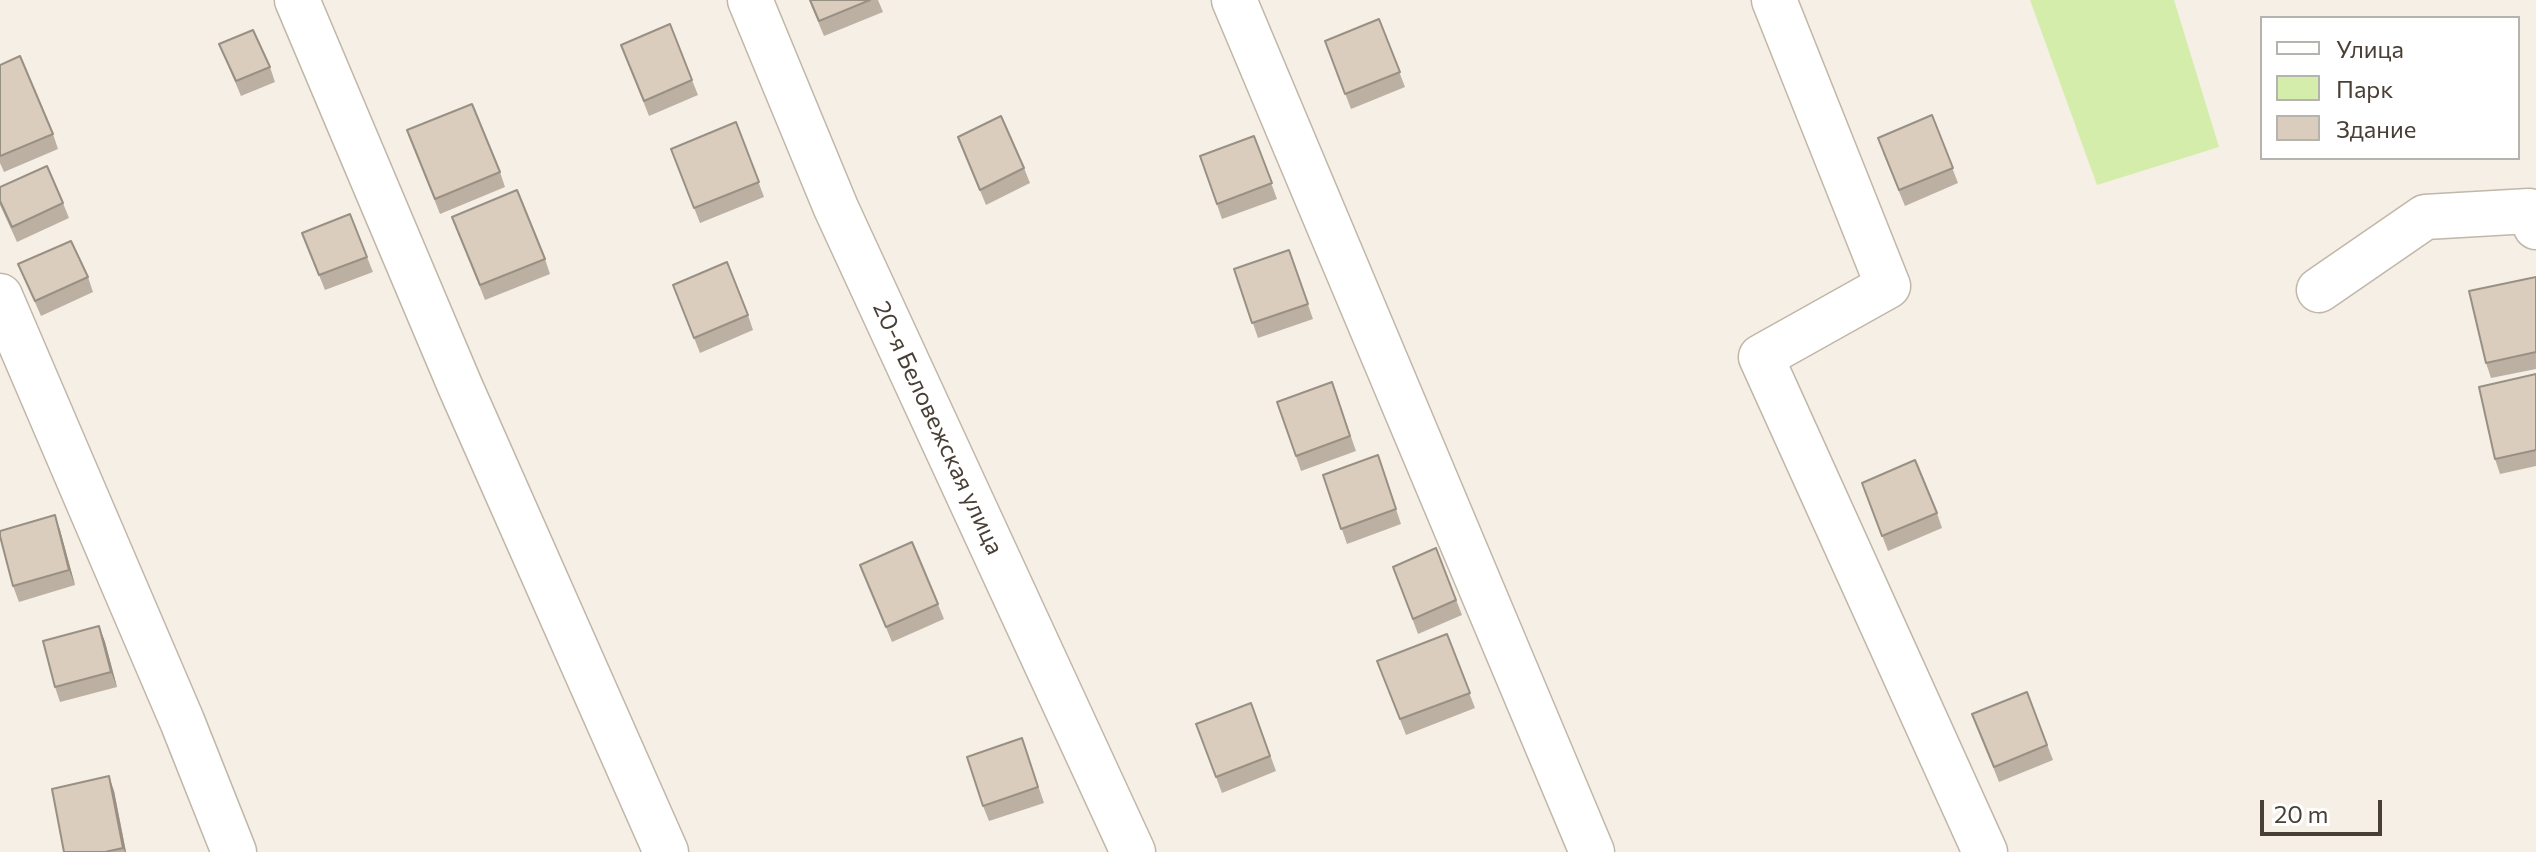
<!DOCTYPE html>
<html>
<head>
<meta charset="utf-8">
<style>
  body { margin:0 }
  #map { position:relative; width:2536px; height:852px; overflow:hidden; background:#f5efe6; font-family:Commissioner,sans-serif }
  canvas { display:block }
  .legend { position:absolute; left:2260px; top:16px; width:260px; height:144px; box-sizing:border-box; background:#fff; border:2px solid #b6b2ae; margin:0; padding:10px 14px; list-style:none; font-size:24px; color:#483f35 }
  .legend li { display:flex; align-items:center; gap:16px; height:40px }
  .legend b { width:40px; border:2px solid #b6b2ae }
  .scale { position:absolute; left:2260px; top:800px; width:122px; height:36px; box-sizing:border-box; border:4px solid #483f35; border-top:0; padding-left:10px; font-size:24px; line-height:28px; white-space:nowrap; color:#483f35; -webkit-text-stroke:6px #fff; paint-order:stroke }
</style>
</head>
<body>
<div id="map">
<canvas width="2536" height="852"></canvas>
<ul class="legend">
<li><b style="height:10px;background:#fff"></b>Улица</li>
<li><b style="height:22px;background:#d4edab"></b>Парк</li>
<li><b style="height:22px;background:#dbcdbd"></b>Здание</li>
</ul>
<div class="scale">20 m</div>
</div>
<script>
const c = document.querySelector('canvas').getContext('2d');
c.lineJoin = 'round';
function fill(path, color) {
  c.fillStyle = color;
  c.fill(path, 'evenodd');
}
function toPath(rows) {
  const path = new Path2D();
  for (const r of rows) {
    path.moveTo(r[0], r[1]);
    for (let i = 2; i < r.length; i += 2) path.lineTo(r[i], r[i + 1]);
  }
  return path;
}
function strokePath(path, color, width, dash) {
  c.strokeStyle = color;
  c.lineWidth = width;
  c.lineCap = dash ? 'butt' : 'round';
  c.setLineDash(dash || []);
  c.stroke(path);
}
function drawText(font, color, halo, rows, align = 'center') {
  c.font = font + ' Commissioner,sans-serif';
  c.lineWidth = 6;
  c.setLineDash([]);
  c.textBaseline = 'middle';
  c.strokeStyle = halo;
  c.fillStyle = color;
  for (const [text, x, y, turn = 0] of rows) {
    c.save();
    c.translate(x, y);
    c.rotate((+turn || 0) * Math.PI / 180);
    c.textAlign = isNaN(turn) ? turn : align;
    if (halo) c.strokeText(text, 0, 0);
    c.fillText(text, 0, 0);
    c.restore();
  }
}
fill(toPath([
  [2030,0,2174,0,2219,147,2097,185]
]), '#d4edab');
const minor = toPath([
  [297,0,460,386,666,852],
  [750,0,836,208,1133,852],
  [1234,0,1592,852],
  [1774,0,1888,286,1761,357,1985,852],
  [2319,290,2425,217,2529,211,2536,227],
  [0,296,182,721,234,852]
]);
strokePath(minor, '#c1b7a8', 47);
strokePath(minor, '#fff', 44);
fill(toPath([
  [809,0,878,0,883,12,824,36],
  [1379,19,1405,87,1351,109,1325,41],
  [219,44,270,67,275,82,241,96],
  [621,45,692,80,698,95,649,116],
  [0,65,53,134,58,149,4,172,0,163],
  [1932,115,1958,183,1905,206,1883,153],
  [736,122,764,197,700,223,671,149],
  [1254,136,1277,199,1222,219,1200,156],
  [958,137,1024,168,1030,183,986,205],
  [413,145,500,172,505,187,440,214],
  [0,187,63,203,69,218,17,242,0,205],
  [458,232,545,259,550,274,485,300],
  [302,233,367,257,373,272,325,290],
  [1289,250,1313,319,1258,338,1234,269],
  [18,264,88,277,93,292,41,316],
  [2536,277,2536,369,2491,378,2486,363],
  [679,300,748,315,753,330,700,353],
  [2536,374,2536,466,2500,474,2495,459],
  [1332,382,1356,451,1301,471,1277,402],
  [1378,455,1401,524,1347,544,1323,475],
  [1862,483,1937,513,1942,528,1888,551],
  [60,530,75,585,19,602,13,586],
  [1436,548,1462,615,1418,634,1393,567],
  [860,565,938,604,944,619,892,642],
  [99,626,105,642,117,687,60,702,55,687],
  [1447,634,1475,708,1406,735,1377,661],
  [2027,692,2053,760,1999,782,1978,729],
  [1251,703,1276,771,1222,793,1196,724],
  [1022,738,1044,803,989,821,983,806],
  [114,791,126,852,64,852]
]), '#bcb0a3');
fill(toPath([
  [55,515,60,530,75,585,69,570],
  [99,626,105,642,117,687,111,672],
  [109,776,114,791,126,852,125,852,123,848]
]), '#999084');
const building = toPath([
  [810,0,870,0,819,21,810,0],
  [1379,19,1400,72,1345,94,1325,41,1379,19],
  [670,24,692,80,644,101,621,45,670,24],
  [253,30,270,67,236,81,219,44,253,30],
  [20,56,53,134,0,156,0,65,20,56],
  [472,104,500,172,435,199,407,130,472,104],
  [1932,115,1953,168,1899,190,1878,138,1932,115],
  [1001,116,1024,168,980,190,958,137,1001,116],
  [736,122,759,182,694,208,671,149,736,122],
  [1254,136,1272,183,1217,204,1200,156,1254,136],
  [47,166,63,203,12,227,0,201,0,187,47,166],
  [517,190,545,259,480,285,452,217,517,190],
  [350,214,367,257,319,275,302,233,350,214],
  [71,241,88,277,35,301,18,264,71,241],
  [1289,250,1308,304,1252,323,1234,269,1289,250],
  [727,262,748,315,694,338,673,285,727,262],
  [2536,277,2536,352,2486,363,2469,291,2536,277],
  [2536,374,2536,450,2495,459,2479,387,2536,374],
  [1332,382,1350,436,1296,456,1277,402,1332,382],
  [1378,455,1396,509,1341,529,1323,475,1378,455],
  [1915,460,1937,513,1882,536,1862,483,1915,460],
  [55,515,69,570,13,586,0,536,0,531,55,515],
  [912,542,938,604,886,627,860,565,912,542],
  [1436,548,1456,600,1413,619,1393,567,1436,548],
  [99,626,111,672,55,687,43,641,99,626],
  [1447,634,1470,693,1400,719,1377,661,1447,634],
  [2027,692,2047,745,1994,767,1972,714,2027,692],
  [1251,703,1270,756,1216,777,1196,724,1251,703],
  [1022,738,1038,787,983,806,967,757,1022,738],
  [109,776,123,848,105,852,64,852,52,789,109,776]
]);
fill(building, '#dbcdbd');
strokePath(building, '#999084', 2);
drawText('24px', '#483f35', '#fff', [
  ["20-я Беловежская улица",938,428,65]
]);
</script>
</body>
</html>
